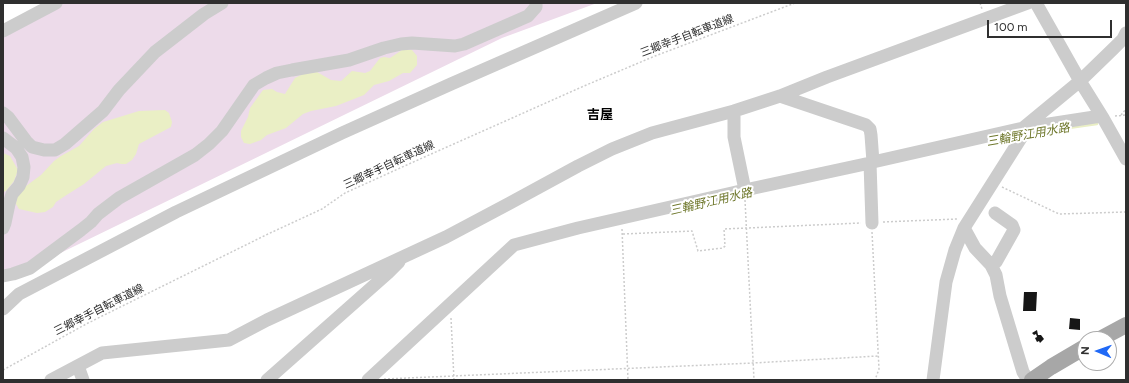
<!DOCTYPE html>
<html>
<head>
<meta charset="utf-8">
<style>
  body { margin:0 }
  #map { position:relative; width:1129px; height:383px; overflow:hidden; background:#fff; font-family:Figtree,sans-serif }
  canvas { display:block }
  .frame { position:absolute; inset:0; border:4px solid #2f2f2f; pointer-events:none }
  .north { position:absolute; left:1077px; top:331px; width:40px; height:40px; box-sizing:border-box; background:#fff; border:1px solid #acacac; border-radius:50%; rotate:272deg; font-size:11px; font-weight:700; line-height:16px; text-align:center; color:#2f2f2f }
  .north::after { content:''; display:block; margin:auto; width:14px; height:18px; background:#2069f6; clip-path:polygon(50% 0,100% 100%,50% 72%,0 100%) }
  .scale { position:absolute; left:987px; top:20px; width:125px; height:18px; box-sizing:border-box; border:2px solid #2f2f2f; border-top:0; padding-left:5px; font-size:12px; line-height:14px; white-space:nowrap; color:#2f2f2f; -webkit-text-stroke:3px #fff; paint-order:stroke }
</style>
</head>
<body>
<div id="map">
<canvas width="1129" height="383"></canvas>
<div class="frame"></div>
<div class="north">N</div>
<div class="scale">100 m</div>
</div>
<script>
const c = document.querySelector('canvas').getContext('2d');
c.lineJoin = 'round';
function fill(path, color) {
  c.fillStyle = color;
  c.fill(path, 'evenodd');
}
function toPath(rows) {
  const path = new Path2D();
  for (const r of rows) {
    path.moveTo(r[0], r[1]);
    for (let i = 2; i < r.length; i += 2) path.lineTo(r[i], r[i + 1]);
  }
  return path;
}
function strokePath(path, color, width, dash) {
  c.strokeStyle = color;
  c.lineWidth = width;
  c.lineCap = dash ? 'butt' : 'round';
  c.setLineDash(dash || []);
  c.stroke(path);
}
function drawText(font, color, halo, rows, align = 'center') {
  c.font = font + ' Figtree,"Noto Sans JP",sans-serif';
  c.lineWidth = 4;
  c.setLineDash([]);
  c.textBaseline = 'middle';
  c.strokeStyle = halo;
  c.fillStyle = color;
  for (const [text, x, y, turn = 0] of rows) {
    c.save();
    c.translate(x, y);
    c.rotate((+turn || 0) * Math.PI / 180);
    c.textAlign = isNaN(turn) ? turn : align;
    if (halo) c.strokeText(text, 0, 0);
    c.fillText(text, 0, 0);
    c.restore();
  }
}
fill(toPath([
  [56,3,597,3,502,38,3,281,3,31]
]), '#eddbea');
fill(toPath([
  [402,50,412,50,417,56,417,65,410,73,403,73,389,81,374,85,364,95,336,106,311,111,303,114,286,128,267,135,261,140,250,144,244,143,241,137,241,131,248,117,250,108,263,90,272,89,277,92,285,94,295,78,303,74,317,72,331,80,341,81,352,71,365,73,370,71,380,58,384,57,390,58],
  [165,110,169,113,172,122,171,127,139,144,136,154,132,160,126,164,121,164,117,163,106,166,84,184,65,196,56,202,53,207,45,212,37,213,19,209,16,204,17,196,26,186,41,175,54,161,61,156,79,146,94,129,103,122,113,119,139,111],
  [3,153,10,156,18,170,14,181,6,191,3,192]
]), '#eaefc5');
strokePath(toPath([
  [1026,134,1097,124]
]), '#eaefc5', 2.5);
fill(toPath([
  [1024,292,1037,292,1036,311,1023,311],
  [1070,318,1080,319,1080,330,1069,329],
  [1037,330,1038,335,1041,335,1044,339,1040,343,1039,341,1037,342,1035,338,1037,337,1036,334,1034,335,1032,333]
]), '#161616');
strokePath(toPath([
  [980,3,982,9],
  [1121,115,1126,109],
  [1115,116,1126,115],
  [1002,187,1059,214,1126,212],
  [745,200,754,380],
  [883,222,957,219],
  [622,229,628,380],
  [872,232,879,369,875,380],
  [623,234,692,231,698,251,723,248,725,246,724,229,861,223],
  [451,318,454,380],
  [3,370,88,323,268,234,322,209,345,193,420,159,584,86,655,56,795,3],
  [384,379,753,363,878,356]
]), '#ccc', 1.5, [2, 2]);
strokePath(toPath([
  [1036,3,1080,81,1103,118,1126,159],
  [3,31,56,3],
  [780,96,866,125,870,129,871,135,873,162,1023,128,1101,116],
  [734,111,734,137,745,190],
  [3,113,8,117,26,141,32,147,44,150,55,150,65,144,103,111,119,90,155,52,204,14,222,3],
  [3,138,16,148,22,157,24,167,23,177,19,186,12,194,9,204,5,223,3,228],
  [870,163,872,223],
  [964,228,975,248,991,265,996,275,1000,296,1023,372,1028,380],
  [991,265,996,262,1014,230,1012,225,995,213],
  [3,276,13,274,30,268,81,230,91,222,98,214,119,198,195,155,209,144,222,131,254,85,266,78,277,73,292,70,349,60,384,48,401,44,412,43,455,46,464,44,528,16,536,7,536,3],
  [3,309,19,294,176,212,342,133,451,84,636,3],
  [78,366,83,380],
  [51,380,102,353,229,340,267,320,446,237,510,203,578,166,612,149,652,133,734,111,780,96,827,77,1028,3],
  [267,380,388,273,399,262],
  [368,380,514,245,578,228,745,190,870,163,873,160],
  [933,380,946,282,955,250,964,228,1021,138,1023,128,1080,81,1113,49,1123,39,1126,33]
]), '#ccc', 13);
strokePath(toPath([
  [1100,339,1126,325],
  [1032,380,1051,367,1085,347]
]), '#a7a7a7', 16);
drawText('11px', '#2f2f2f', '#fff', [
  ["三郷幸手自転車道線",687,36,-21],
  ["三郷幸手自転車道線",389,165,-25],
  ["三郷幸手自転車道線",99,310,-27]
]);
drawText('italic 12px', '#6e772b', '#fff', [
  ["三輪野江用水路",1028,135,-10],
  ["三輪野江用水路",711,202,-13]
]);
drawText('bold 13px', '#000', '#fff', [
  ["吉屋",600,115]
]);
</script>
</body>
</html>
